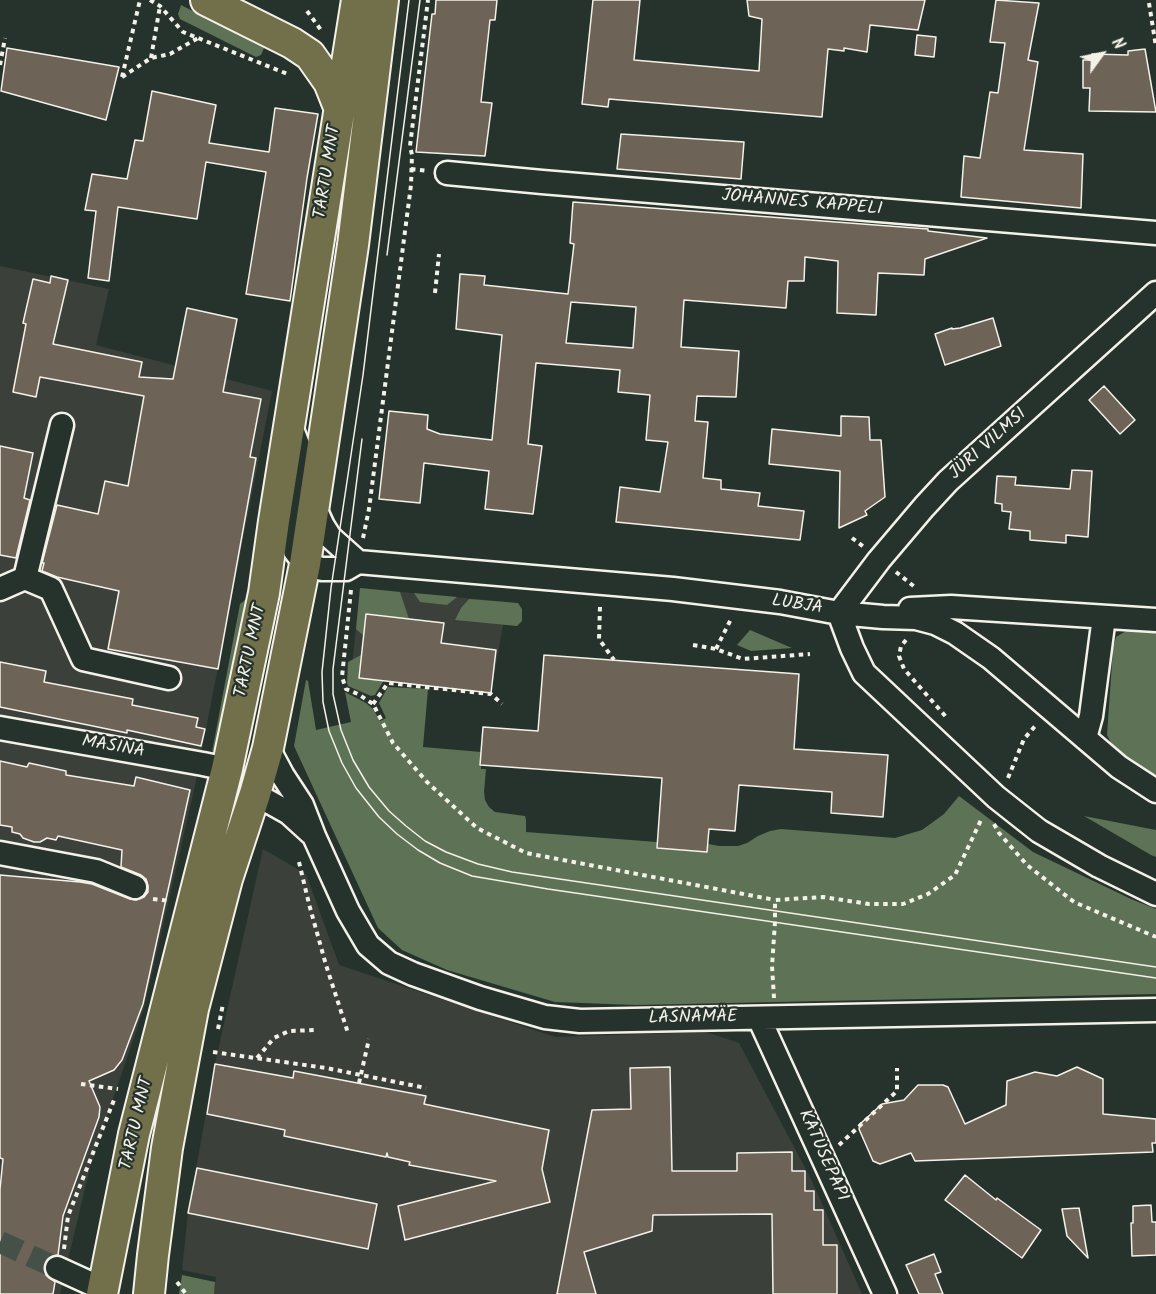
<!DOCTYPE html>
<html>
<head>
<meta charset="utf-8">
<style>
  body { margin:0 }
  #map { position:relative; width:1156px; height:1294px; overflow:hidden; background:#26332d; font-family:Kalam,sans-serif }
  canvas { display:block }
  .north { position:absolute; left:1072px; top:24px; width:60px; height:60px; -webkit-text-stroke:4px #26332d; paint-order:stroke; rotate:57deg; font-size:16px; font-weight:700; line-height:24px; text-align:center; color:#f4f1e8 }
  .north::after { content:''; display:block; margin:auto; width:21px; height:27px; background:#f4f1e8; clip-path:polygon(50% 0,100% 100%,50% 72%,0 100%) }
</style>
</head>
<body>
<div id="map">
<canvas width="1156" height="1294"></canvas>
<div class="north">N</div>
</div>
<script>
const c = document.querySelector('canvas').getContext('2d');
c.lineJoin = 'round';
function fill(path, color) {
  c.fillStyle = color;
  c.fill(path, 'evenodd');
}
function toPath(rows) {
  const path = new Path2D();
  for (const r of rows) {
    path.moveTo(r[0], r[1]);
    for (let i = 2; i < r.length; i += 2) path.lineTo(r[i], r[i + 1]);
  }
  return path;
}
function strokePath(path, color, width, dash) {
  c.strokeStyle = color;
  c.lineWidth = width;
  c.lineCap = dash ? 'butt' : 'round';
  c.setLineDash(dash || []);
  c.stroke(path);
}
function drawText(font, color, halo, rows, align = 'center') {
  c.font = font + ' Kalam,sans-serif';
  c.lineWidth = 4.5;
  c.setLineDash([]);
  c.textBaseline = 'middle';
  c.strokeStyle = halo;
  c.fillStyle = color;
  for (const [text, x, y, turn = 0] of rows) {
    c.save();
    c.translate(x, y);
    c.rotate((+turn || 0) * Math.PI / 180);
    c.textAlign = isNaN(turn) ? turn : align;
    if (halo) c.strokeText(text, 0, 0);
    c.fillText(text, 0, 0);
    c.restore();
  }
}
fill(toPath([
  [0,266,109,289,96,345,272,391,194,790,144,1008,91,1163,60,1294,0,1294],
  [360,588,507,602,491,693,351,676],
  [263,849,306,874,339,965,555,1037,706,1032,739,1043,812,1181,862,1294,214,1294,216,1277,182,1270,188,1213,215,1064]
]), '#3b413a');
fill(toPath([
  [181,5,264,48,261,55,256,57,180,19,178,14],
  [360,588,400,592,409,619,366,614,364,636,356,629],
  [414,593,457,597,447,605,420,602],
  [250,599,219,744,212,752,240,604,245,600],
  [469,599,518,603,522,609,522,621,517,626,455,620,461,608],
  [1135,629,1156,631,1156,780,1117,752,1111,743,1107,735,1113,649,1116,637,1126,631],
  [750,630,792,648,751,651,737,645],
  [361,655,359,677,384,680,375,695,371,696,348,686,347,683,348,662],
  [306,680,308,681,316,730,351,722,345,692,366,703,373,709,380,721,386,718,379,703,388,687,428,689,423,747,481,752,481,769,486,769,484,792,485,800,489,807,495,812,525,816,526,820,526,832,657,842,658,848,707,852,708,844,719,846,738,846,747,843,758,836,770,831,781,829,895,838,922,830,944,814,959,796,1033,852,1131,899,1156,909,1156,994,636,1005,555,1002,447,970,402,950,378,928,294,746],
  [1084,816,1156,830,1156,857,1151,855],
  [182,1275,215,1282,214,1294,179,1294]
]), '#5e7255');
const building = toPath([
  [436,0,497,0,495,20,490,20,481,102,492,103,485,156,416,152,432,14,435,14,436,0],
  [593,0,640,0,634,60,759,71,762,19,749,16,747,0,925,0,918,30,870,25,867,52,844,48,844,51,828,49,822,117,609,99,608,107,582,104,593,0],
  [996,0,1039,3,1028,60,1038,62,1024,150,1083,154,1081,208,961,197,964,156,980,158,990,92,998,93,1005,43,990,42,996,0],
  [917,35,936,37,934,57,915,55,917,35],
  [7,48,119,67,106,120,1,91,7,48],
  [1145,49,1156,112,1089,111,1090,88,1083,88,1083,60,1092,60,1092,54,1128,55,1128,51,1145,49],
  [152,91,216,105,209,143,269,152,275,108,318,114,307,178,290,301,246,294,266,172,206,162,197,219,118,207,109,281,88,278,96,211,85,210,92,174,127,179,135,140,143,141,152,91],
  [621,134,744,142,741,179,617,169,621,134],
  [573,202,928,229,928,231,987,238,925,259,924,275,878,273,876,315,837,313,838,261,805,257,804,281,788,281,786,308,684,300,681,347,739,351,736,397,697,396,695,421,708,422,703,478,721,480,721,489,760,493,758,506,804,511,800,540,616,522,620,487,660,492,668,442,646,440,650,395,618,392,620,370,536,363,528,444,542,446,533,514,485,509,489,471,424,463,420,503,379,499,389,411,428,415,427,429,440,434,492,440,502,335,456,329,460,274,485,276,484,285,568,294,574,244,570,243,573,202],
  [571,302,636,307,633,348,566,343,571,302],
  [51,276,68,280,53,344,142,362,139,377,173,379,187,308,237,319,223,392,261,399,250,457,256,458,218,669,108,649,119,591,57,577,42,571,44,563,42,563,57,505,98,514,105,481,128,486,144,396,40,377,36,397,13,392,26,324,23,323,33,279,50,283,51,276],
  [993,318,1001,346,945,365,935,334,952,328,952,329,960,328,993,318],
  [1104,386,1135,420,1120,434,1089,400,1104,386],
  [841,416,869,417,870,440,881,440,885,497,865,511,867,515,839,528,840,471,769,464,772,429,841,436,841,416],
  [0,446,33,453,24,498,30,500,16,558,0,555,0,446],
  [1072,470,1092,471,1088,537,1066,535,1066,543,1030,540,1030,531,1009,529,1011,512,1002,511,1002,504,995,503,997,476,1016,477,1015,485,1070,489,1072,470],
  [366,614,444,623,441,643,496,650,491,693,359,678,366,614],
  [544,655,799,674,794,749,888,755,883,817,831,813,832,792,739,785,735,831,709,829,707,852,657,848,662,778,480,765,483,727,538,731,544,655],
  [0,662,46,671,44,682,133,699,132,705,198,718,196,727,205,729,201,746,127,730,127,733,0,707,0,662],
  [0,761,27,767,29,763,66,771,66,775,134,786,136,777,190,790,143,1004,122,1060,114,1070,89,1081,100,1107,99,1117,63,1216,58,1255,50,1257,45,1263,44,1269,46,1275,55,1282,53,1294,0,1294,0,1189,3,1159,0,1158,0,875,80,882,92,884,130,899,136,900,144,897,148,892,148,886,146,879,141,875,121,867,122,850,58,836,56,840,47,838,40,842,34,842,23,838,20,834,12,832,12,827,0,825,0,761],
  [215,1064,293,1078,294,1071,426,1096,424,1104,549,1130,542,1169,550,1202,405,1240,398,1206,496,1181,409,1165,410,1162,388,1157,387,1153,386,1157,284,1136,285,1130,207,1114,215,1064],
  [670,1067,672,1171,737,1171,737,1153,792,1152,792,1171,805,1171,805,1191,814,1191,814,1210,823,1210,823,1245,837,1245,837,1294,773,1294,772,1214,653,1215,652,1231,584,1252,596,1294,557,1294,592,1110,631,1109,630,1068,670,1067],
  [1077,1067,1103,1079,1103,1114,1156,1119,1156,1143,1152,1143,1153,1152,915,1161,911,1153,880,1164,873,1161,859,1129,860,1124,882,1104,904,1100,918,1085,943,1085,948,1087,965,1124,1006,1105,1007,1081,1035,1072,1057,1076,1077,1067],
  [197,1168,377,1204,368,1249,188,1213,197,1168],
  [965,1175,996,1200,997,1198,1041,1230,1022,1258,945,1200,965,1175],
  [1151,1205,1152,1222,1156,1222,1156,1255,1132,1256,1131,1223,1133,1223,1133,1206,1151,1205],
  [1079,1208,1088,1258,1067,1236,1062,1209,1079,1208],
  [934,1254,941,1272,935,1274,943,1294,919,1294,906,1265,934,1254]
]);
fill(building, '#6d6357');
strokePath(building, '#f4f1e8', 1.5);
strokePath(toPath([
  [0,1242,57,1268]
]), '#455049', 22, [22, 11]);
const minor = toPath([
  [447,173,542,182,1156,233],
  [290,424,302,455,291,537,295,551,305,564,322,569,346,569,358,562],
  [315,503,317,513,323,526,330,537,358,562],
  [358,562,673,589,780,602,839,613,883,617,916,618,935,623,955,633,991,658,1119,767,1156,791],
  [25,578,51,589,83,659,169,678],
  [0,589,25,578,62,425],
  [910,609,951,607,1156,620],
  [839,613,879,560,924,507,948,481,1156,293],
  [839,613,852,648,864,673,996,797,1039,831,1099,866,1156,894],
  [0,728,203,764,227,769],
  [1085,738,1091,716,1104,617],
  [268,748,283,776,302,805,314,836,348,911,368,945,389,963,413,974,480,998,545,1017,580,1021,1156,1010],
  [255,794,289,813,311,833],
  [0,853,96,871,135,887],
  [759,1018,885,1294],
  [57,1268,103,1289]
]);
const major = toPath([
  [206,0,292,43,310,55,329,82,339,107],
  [102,1294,134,1134,227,769,264,593,274,521,357,0],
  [149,1294,153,1255,167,1148,193,1009,227,879,255,794,268,748,305,564,353,245,383,0]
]);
strokePath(minor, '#f4f1e8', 27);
strokePath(major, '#f4f1e8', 34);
strokePath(toPath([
  [150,0,160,6,183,32,290,75],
  [1149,3,1156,47],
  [307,11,321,30],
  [151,58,160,6],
  [0,65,5,38],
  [122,77,151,58,170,54,198,38],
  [122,77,140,0],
  [411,169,428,171],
  [435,293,439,254],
  [363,538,369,509,411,185,412,155,410,146,428,0],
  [852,538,864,547],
  [896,572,916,588],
  [351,590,342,677,346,689,358,694,373,704,393,743,427,782,477,828,526,853,775,900],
  [600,607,599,639,614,660],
  [906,640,901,646,899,656,904,669,947,718],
  [693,645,716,649,743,659,810,654],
  [716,649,731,619],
  [373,704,388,683,491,694,502,704],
  [1008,778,1024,739,1036,725],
  [994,824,999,833,1027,865,1074,902,1156,937],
  [299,862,309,904,326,965,348,1033],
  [153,899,170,901],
  [774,998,772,966,775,922,775,900,823,897,869,904,903,904,928,894,955,875,981,820],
  [218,1029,223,1004],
  [213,1052,326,1068,426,1088],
  [257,1058,274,1038,289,1031,316,1030],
  [359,1083,369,1039],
  [81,1084,118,1089],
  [839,1145,897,1091,897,1068],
  [64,1249,68,1216,114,1100],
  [177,1282,186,1294]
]), '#f4f1e8', 4, [4.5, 4.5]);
strokePath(minor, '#26332d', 22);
strokePath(major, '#71704a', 30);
strokePath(toPath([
  [409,0,363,375,331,588,322,672,323,702,329,731,342,763,356,788,379,817,397,834,418,850,440,863,472,876,548,889,1156,978],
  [387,255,420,0],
  [362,439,333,669,333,694,341,730,353,760,369,787,389,811,406,826,425,841,446,852,478,864,512,872,1156,967]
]), '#f4f1e8', 1.5);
drawText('18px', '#f4f1e8', '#26332d', [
  ["TARTU MNT",329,172,-81],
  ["JOHANNES KAPPELI",802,204,5],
  ["JÜRI VILMSI",989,445,-42],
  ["LUBJA",797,606,9],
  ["TARTU MNT",252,651,-78],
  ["MASINA",113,748,10],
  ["LASNAMÄE",693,1019,-1],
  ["TARTU MNT",138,1124,-77],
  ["KATUSEPAPI",822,1156,66]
]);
</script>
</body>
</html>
